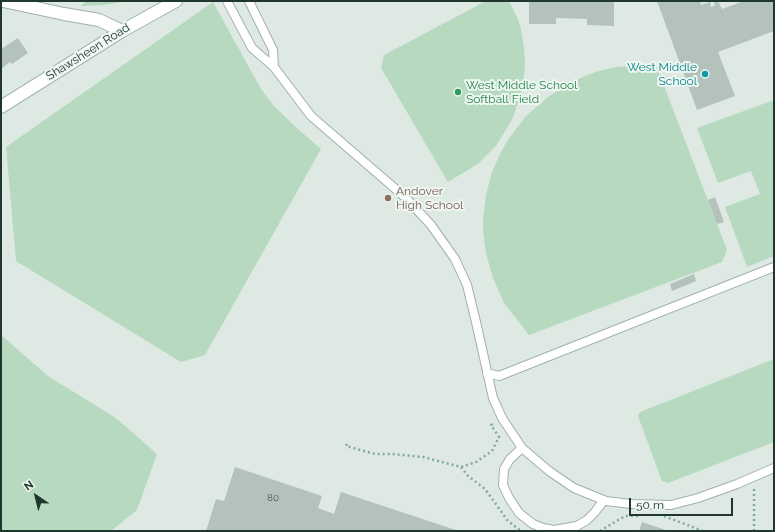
<!DOCTYPE html>
<html>
<head>
<meta charset="utf-8">
<style>
  body { margin:0 }
  #map { position:relative; width:775px; height:532px; overflow:hidden; background:#dee9e3; font-family:Raleway,sans-serif }
  canvas { display:block }
  .frame { position:absolute; inset:0; border:2px solid #203730; pointer-events:none }
  .north { position:absolute; left:16px; top:476px; width:40px; height:40px; -webkit-text-stroke:3px #eef6f1; paint-order:stroke; rotate:325deg; font-size:11px; font-weight:700; line-height:16px; text-align:center; color:#203730 }
  .north::after { content:''; display:block; margin:auto; width:14px; height:18px; background:#203730; clip-path:polygon(50% 0,100% 100%,50% 72%,0 100%) }
  .scale { position:absolute; left:629px; top:498px; width:104px; height:18px; box-sizing:border-box; border:2px solid #203730; border-top:0; padding-left:5px; font-size:12px; line-height:14px; white-space:nowrap; color:#203730; -webkit-text-stroke:3px #eef6f1; paint-order:stroke }
</style>
</head>
<body>
<div id="map">
<canvas width="775" height="532"></canvas>
<div class="frame"></div>
<div class="north">N</div>
<div class="scale">50 m</div>
</div>
<script>
const c = document.querySelector('canvas').getContext('2d');
c.lineJoin = 'round';
function fill(path, color) {
  c.fillStyle = color;
  c.fill(path, 'evenodd');
}
function toPath(rows) {
  const path = new Path2D();
  for (const r of rows) {
    path.moveTo(r[0], r[1]);
    for (let i = 2; i < r.length; i += 2) path.lineTo(r[i], r[i + 1]);
  }
  return path;
}
function strokePath(path, color, width, dash) {
  c.strokeStyle = color;
  c.lineWidth = width;
  c.lineCap = dash ? 'butt' : 'round';
  c.setLineDash(dash || []);
  c.stroke(path);
}
function drawText(font, color, halo, rows, align = 'center') {
  c.font = font + ' Raleway,sans-serif';
  c.lineWidth = 4;
  c.setLineDash([]);
  c.textBaseline = 'middle';
  c.strokeStyle = halo;
  c.fillStyle = color;
  for (const [text, x, y, turn = 0] of rows) {
    c.save();
    c.translate(x, y);
    c.rotate((+turn || 0) * Math.PI / 180);
    c.textAlign = isNaN(turn) ? turn : align;
    if (halo) c.strokeText(text, 0, 0);
    c.fillText(text, 0, 0);
    c.restore();
  }
}
fill(toPath([
  [86,1,128,1,103,5,81,6],
  [486,1,509,1,517,17,521,29,524,49,525,62,523,87,513,118,496,146,478,164,448,182,381,68,384,55],
  [213,2,261,89,274,106,299,130,321,149,205,355,181,362,16,261,6,147],
  [645,65,656,65,727,250,722,262,529,335,504,303,493,278,486,254,483,230,483,219,486,195,492,172,502,150,510,137,526,116,548,97,573,81,598,71,616,67],
  [774,100,774,256,747,267,725,207,760,194,751,171,718,183,697,128],
  [1,335,48,376,116,418,157,454,137,510,111,531,1,531],
  [774,359,774,442,668,483,662,481,638,416,640,412]
]), '#b7d9bf');
fill(toPath([
  [529,1,614,1,614,26,587,25,587,19,556,18,556,24,529,24],
  [657,1,700,1,701,5,710,2,711,7,715,5,714,1,718,1,722,9,744,1,774,1,774,31,718,52,735,96,697,110],
  [18,38,28,53,12,64,10,62,2,68,1,49],
  [715,197,724,222,717,224,708,200],
  [694,274,696,281,672,291,670,284],
  [235,467,322,496,318,508,334,514,341,492,459,531,206,531,216,499,224,501],
  [642,522,669,531,639,531]
]), '#b3c3bc');
const service = toPath([
  [227,1,252,48,274,67,311,116,406,198,431,225,455,259,467,285,476,322,493,398,502,418,522,448,549,471,574,488,606,501,631,504,671,505,698,498,737,484,774,468],
  [249,1,273,50,274,67],
  [487,373,499,376,774,267],
  [522,448,510,459,504,469,503,485,509,498,519,513,533,524,543,528,554,530,577,526,587,520,595,512,604,500]
]);
const minor = toPath([
  [3,1,64,14,99,20,122,31]
]);
const secondary = toPath([
  [1,107,122,31,176,1]
]);
strokePath(service, '#a1b0aa', 10);
strokePath(minor, '#a1b0aa', 14);
strokePath(secondary, '#9eb4ab', 14);
strokePath(toPath([
  [347,444,346,446,375,454,392,454,423,457,461,467,476,462,492,451,499,437,491,425,495,423],
  [461,467,467,475,485,489,508,521,521,531],
  [664,516,703,531],
  [600,531,625,516,639,516],
  [754,531,754,489]
]), '#80ab9c', 2.5, [2, 3]);
strokePath(service, '#fff', 8);
strokePath(minor, '#fff', 12);
strokePath(secondary, '#fff', 12);
for (const [x, y, r, color] of [
  [705,74,4,"#0f9aa8"],
  [458,92,4,"#2e9e5b"],
  [388,198,4,"#8d6e63"]
]) {
  const dot = new Path2D();
  dot.arc(x, y, r, 0, 2 * Math.PI);
  c.fillStyle = color;
  c.fill(dot);
  strokePath(dot, '#eef6f1', 1.5);
}
drawText('10px', '#455a53', null, [
  ["80",273,498]
]);
drawText('12px', '#203730', '#eef6f1', [
  ["Shawsheen Road",88,52,-32]
]);
drawText('12px', '#0d838f', '#eef6f1', [
  ["West Middle",697,67],
  ["School",697,81]
], 'right');
drawText('12px', '#27864d', '#eef6f1', [
  ["West Middle School",466,85],
  ["Softball Field",466,99]
], 'left');
drawText('12px', '#785e54', '#eef6f1', [
  ["Andover",396,191],
  ["High School",396,205]
], 'left');
</script>
</body>
</html>
